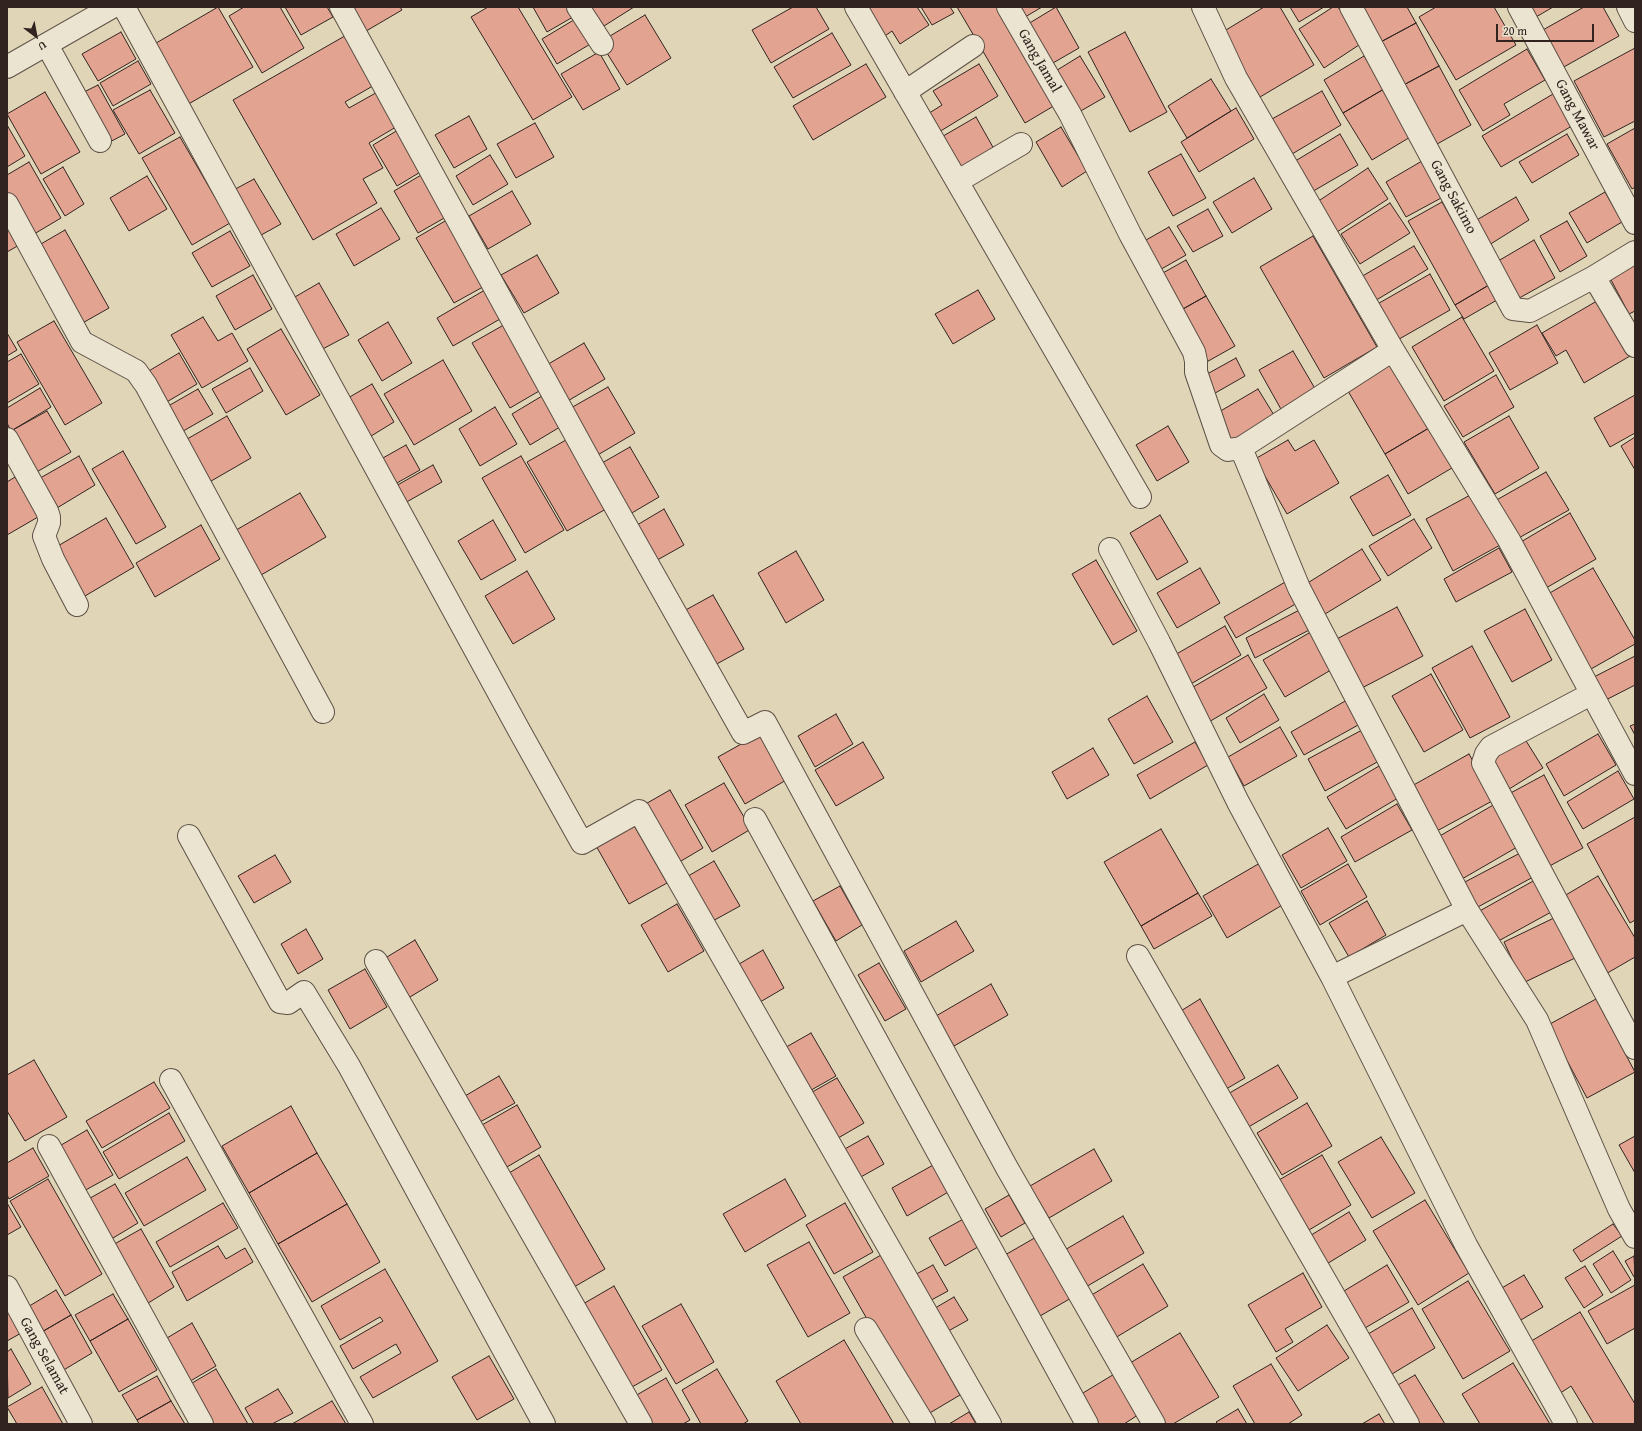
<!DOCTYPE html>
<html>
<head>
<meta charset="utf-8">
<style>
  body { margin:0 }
  #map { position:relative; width:1642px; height:1431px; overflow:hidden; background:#e0d6b7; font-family:"Gentium Book Plus",serif }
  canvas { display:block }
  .frame { position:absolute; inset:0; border:8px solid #312420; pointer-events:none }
  .north { position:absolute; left:16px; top:16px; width:40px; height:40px; -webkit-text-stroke:3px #ebe4d0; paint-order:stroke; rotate:148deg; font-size:11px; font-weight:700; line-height:16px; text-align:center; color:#312420 }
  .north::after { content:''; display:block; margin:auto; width:14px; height:18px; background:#312420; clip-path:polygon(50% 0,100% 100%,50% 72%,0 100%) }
  .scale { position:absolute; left:1496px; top:24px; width:98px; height:18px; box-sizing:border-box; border:2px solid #312420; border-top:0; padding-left:5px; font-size:12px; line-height:14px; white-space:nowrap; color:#312420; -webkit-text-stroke:3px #ebe4d0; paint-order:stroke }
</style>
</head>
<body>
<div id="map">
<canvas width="1642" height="1431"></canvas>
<div class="frame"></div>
<div class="north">U</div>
<div class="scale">20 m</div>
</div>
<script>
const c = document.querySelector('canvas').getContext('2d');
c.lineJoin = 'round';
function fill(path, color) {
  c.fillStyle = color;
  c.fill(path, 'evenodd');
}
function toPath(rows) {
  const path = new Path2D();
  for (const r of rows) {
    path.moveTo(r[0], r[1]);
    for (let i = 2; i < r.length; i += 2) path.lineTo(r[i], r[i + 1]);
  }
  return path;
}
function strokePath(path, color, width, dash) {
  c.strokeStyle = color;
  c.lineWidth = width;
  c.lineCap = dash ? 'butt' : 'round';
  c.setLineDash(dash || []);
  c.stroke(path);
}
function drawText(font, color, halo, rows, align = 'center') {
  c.font = font + ' "Gentium Book Plus",serif';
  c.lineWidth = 4;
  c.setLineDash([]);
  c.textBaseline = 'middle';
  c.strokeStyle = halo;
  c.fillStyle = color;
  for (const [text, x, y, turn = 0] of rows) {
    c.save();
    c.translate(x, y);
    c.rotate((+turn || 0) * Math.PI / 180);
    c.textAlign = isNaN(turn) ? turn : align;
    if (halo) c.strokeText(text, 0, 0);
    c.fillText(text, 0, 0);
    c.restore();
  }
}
const building = toPath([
  [218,7,253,67,185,106,151,46,218,7],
  [244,7,280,7,304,48,262,73,229,16,244,7],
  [285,7,327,7,333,17,301,35,285,7],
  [346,7,400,7,402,10,361,34,346,7],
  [488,7,518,7,572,97,533,120,471,17,488,7],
  [533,7,568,7,573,17,547,32,533,7],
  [591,7,634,7,604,26,591,7],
  [793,7,816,7,829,29,771,63,752,30,793,7],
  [858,7,917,7,929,25,900,44,892,31,879,40,858,7],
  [921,7,950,7,954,13,932,25,921,7],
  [957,7,1001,7,1057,104,1025,123,957,7],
  [1012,7,1042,7,1020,20,1012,7],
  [1056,7,1079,48,1046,67,1023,27,1056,7],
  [1264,7,1280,7,1314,65,1260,97,1221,33,1264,7],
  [1290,7,1324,7,1299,22,1290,7],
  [1333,7,1338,7,1362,43,1324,68,1299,29,1333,7],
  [1362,7,1407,7,1416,23,1375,45,1362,7],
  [1436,7,1494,7,1516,45,1456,80,1419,17,1436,7],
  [1530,7,1553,7,1536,17,1530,7],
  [1584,7,1603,7,1619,36,1562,68,1541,31,1584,7],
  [645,15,671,58,627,85,600,42,645,15],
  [577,18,592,43,557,64,542,39,577,18],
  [1416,23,1439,66,1398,88,1375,45,1416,23],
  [121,32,136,59,98,81,82,54,121,32],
  [1125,32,1167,112,1130,132,1088,52,1125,32],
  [350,33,378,83,345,102,349,108,381,90,401,124,369,143,383,168,363,179,377,203,313,240,233,100,350,33],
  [832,33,851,65,793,98,774,67,832,33],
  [1635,48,1635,121,1604,137,1574,81,1635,48],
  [1527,49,1545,80,1504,104,1510,115,1483,131,1459,90,1527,49],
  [599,52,620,89,583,110,561,74,599,52],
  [1080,56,1105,97,1079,112,1054,72,1080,56],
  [1364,56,1384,89,1343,113,1324,80,1364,56],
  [138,61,151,84,113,106,100,83,138,61],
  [866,64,886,97,813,140,793,106,866,64],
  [979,64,998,96,934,135,923,117,942,105,933,91,979,64],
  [1439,66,1471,125,1430,148,1398,88,1439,66],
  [1211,79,1231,111,1187,138,1168,106,1211,79],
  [98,85,125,134,104,145,78,95,98,85],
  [1384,89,1412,136,1372,160,1343,113,1384,89],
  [150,90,175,133,139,154,113,110,150,90],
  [1322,91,1341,125,1292,154,1272,119,1322,91],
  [45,92,80,152,41,174,7,114,45,92],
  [1553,94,1572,126,1501,167,1482,136,1553,94],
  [1236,108,1254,139,1199,172,1181,142,1236,108],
  [469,116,487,149,454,168,435,135,469,116],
  [976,117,994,149,956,171,938,139,976,117],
  [535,123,554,157,516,178,497,144,535,123],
  [7,125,25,156,7,167,7,125],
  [403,127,427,168,397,186,373,145,403,127],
  [1061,127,1087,171,1062,187,1036,142,1061,127],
  [1635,128,1635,187,1632,189,1607,144,1635,128],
  [1340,134,1358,165,1310,193,1292,163,1340,134],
  [1567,134,1579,155,1532,183,1519,162,1567,134],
  [180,137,230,223,192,245,142,158,180,137],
  [1181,154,1206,198,1173,216,1148,172,1181,154],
  [490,155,508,184,473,205,456,176,490,155],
  [1422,161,1443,197,1406,217,1386,182,1422,161],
  [29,162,61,218,29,237,7,199,7,175,29,162],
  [63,167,84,204,65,216,43,179,63,167],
  [1368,168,1388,199,1334,234,1314,204,1368,168],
  [428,171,453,213,418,233,394,191,428,171],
  [147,176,167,209,129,231,110,198,147,176],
  [1254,178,1272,209,1232,233,1213,202,1254,178],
  [254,179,281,224,254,239,228,193,254,179],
  [512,191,531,224,488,249,469,216,512,191],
  [1605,192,1622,222,1587,243,1569,213,1605,192],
  [1516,197,1529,220,1489,245,1475,221,1516,197],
  [1442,202,1489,285,1455,305,1408,221,1442,202],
  [1390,203,1410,233,1360,264,1341,234,1390,203],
  [381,208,400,239,354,266,336,234,381,208],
  [1208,209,1223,236,1193,252,1177,226,1208,209],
  [452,217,490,283,454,303,416,238,452,217],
  [7,219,21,244,7,252,7,219],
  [1567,221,1587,256,1560,272,1540,236,1567,221],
  [1169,227,1186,255,1156,272,1139,244,1169,227],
  [65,230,109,308,79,325,34,248,65,230],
  [230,231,250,266,212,287,192,253,230,231],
  [1313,236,1377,347,1324,378,1260,267,1313,236],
  [1534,240,1555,278,1514,301,1493,264,1534,240],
  [1414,246,1428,269,1373,302,1359,278,1414,246],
  [537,255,559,293,524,313,501,275,537,255],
  [1186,260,1206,296,1174,314,1154,278,1186,260],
  [1635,262,1635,311,1629,314,1609,276,1635,262],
  [1430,274,1450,310,1394,342,1374,306,1430,274],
  [253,275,272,309,235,330,216,296,253,275],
  [319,283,349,335,317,352,288,301,319,283],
  [1489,285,1497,300,1464,319,1455,305,1489,285],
  [490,287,507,315,453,346,437,318,490,287],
  [978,290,995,319,953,344,935,314,978,290],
  [1206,296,1235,346,1203,364,1174,314,1206,296],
  [1602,298,1610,324,1630,356,1584,383,1566,350,1556,356,1542,333,1602,298],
  [203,317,218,341,232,333,248,361,202,388,171,335,203,317],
  [1462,317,1494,371,1444,401,1412,347,1462,317],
  [54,321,102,403,65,425,17,342,54,321],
  [388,322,412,363,382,381,358,340,388,322],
  [509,322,546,387,510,408,472,343,509,322],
  [1537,325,1558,363,1510,390,1489,353,1537,325],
  [281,329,320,395,286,415,247,349,281,329],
  [7,333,17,350,7,356,7,333],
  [584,343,605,379,566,402,545,366,584,343],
  [1293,351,1317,392,1282,411,1259,370,1293,351],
  [179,353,197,384,160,406,142,375,179,353],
  [21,354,39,384,7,403,7,362,21,354],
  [1395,357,1434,425,1385,454,1345,386,1395,357],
  [1236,358,1245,376,1210,396,1200,378,1236,358],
  [443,360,472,411,414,445,384,394,443,360],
  [250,368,263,391,226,413,212,389,250,368],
  [1496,375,1514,407,1463,437,1444,406,1496,375],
  [372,384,394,422,363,441,341,402,372,384],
  [608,387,635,433,596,456,569,409,608,387],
  [40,388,51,407,11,431,7,423,7,408,40,388],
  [198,389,213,414,178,434,163,409,198,389],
  [1258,389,1277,420,1230,447,1212,416,1258,389],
  [547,393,565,424,530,445,512,414,547,393],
  [1635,395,1635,433,1610,447,1594,418,1635,395],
  [495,407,517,444,480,466,459,429,495,407],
  [47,411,71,452,35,473,11,431,47,411],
  [227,416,251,458,206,484,182,442,227,416],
  [1509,416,1539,468,1495,494,1464,442,1509,416],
  [1434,425,1457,465,1408,494,1385,454,1434,425],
  [1168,426,1189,462,1157,481,1136,445,1168,426],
  [1635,437,1635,470,1621,446,1635,437],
  [566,440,606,509,567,531,527,462,566,440],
  [1288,440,1295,451,1314,440,1339,483,1287,514,1255,459,1288,440],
  [406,445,420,470,388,488,374,463,406,445],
  [630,447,659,497,625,517,595,467,630,447],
  [123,451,166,527,136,544,92,469,123,451],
  [79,456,95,485,52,511,35,481,79,456],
  [521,456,564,530,525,553,482,478,521,456],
  [433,465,442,482,403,504,394,487,433,465],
  [1546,472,1569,510,1515,540,1493,502,1546,472],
  [1388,475,1411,515,1373,536,1350,497,1388,475],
  [15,477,38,517,7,535,7,482,15,477],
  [300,493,326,537,256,578,231,533,300,493],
  [1474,493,1502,544,1453,571,1426,519,1474,493],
  [664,509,684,545,652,563,632,528,664,509],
  [1570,513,1596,559,1546,588,1519,543,1570,513],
  [1160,515,1188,562,1157,580,1130,533,1160,515],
  [106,518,134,567,85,596,56,547,106,518],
  [1414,519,1432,548,1388,576,1369,546,1414,519],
  [493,520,516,560,481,580,458,541,493,520],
  [201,525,220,559,155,597,136,563,201,525],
  [1499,548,1512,572,1456,602,1444,579,1499,548],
  [1362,549,1381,580,1325,614,1306,584,1362,549],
  [796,551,824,600,786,623,758,573,796,551],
  [1096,560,1137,631,1113,645,1072,574,1096,560],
  [1200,568,1220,603,1177,628,1157,593,1200,568],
  [1593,568,1635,640,1635,644,1591,669,1548,594,1593,568],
  [527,571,555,619,513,644,485,596,527,571],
  [1287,581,1299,602,1236,638,1224,617,1287,581],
  [713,595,744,649,713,666,682,612,713,595],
  [1305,607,1315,627,1255,658,1246,638,1305,607],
  [1397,607,1423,656,1360,689,1333,641,1397,607],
  [1525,609,1552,660,1512,682,1484,631,1525,609],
  [1225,626,1241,655,1189,685,1173,656,1225,626],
  [1314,630,1336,667,1285,697,1263,660,1314,630],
  [1472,646,1510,717,1470,738,1432,668,1472,646],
  [1248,655,1267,688,1207,723,1188,690,1248,655],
  [1635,656,1635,685,1600,703,1588,680,1635,656],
  [1431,674,1463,730,1424,752,1392,696,1431,674],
  [1264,694,1279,720,1240,743,1226,718,1264,694],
  [1147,696,1173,742,1134,764,1108,719,1147,696],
  [1347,700,1360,724,1304,755,1291,732,1347,700],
  [836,714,853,744,815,767,798,736,836,714],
  [1635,724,1635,735,1630,726,1635,724],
  [1280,727,1297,756,1244,786,1228,757,1280,727],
  [1362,730,1379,761,1325,791,1308,759,1362,730],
  [761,733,788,779,745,804,718,757,761,733],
  [1598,734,1616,765,1564,796,1546,764,1598,734],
  [1523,736,1543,768,1506,791,1486,758,1523,736],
  [863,742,884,778,836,806,815,770,863,742],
  [1195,742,1208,765,1150,799,1137,775,1195,742],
  [1093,748,1109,775,1067,799,1052,772,1093,748],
  [1469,754,1494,800,1435,832,1410,787,1469,754],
  [1379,766,1398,798,1346,829,1327,797,1379,766],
  [1618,771,1634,799,1583,829,1567,802,1618,771],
  [1544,775,1583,848,1544,869,1505,796,1544,775],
  [724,783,751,829,712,852,685,805,724,783],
  [670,790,703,848,676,864,642,806,670,790],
  [1397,804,1412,830,1355,862,1341,837,1397,804],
  [1495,804,1519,846,1462,879,1438,837,1495,804],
  [1635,817,1635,920,1630,923,1587,844,1635,817],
  [632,822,667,883,629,904,595,844,632,822],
  [1328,828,1347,861,1301,888,1282,855,1328,828],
  [1161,829,1198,893,1141,926,1104,862,1161,829],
  [1522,852,1535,876,1476,908,1463,883,1522,852],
  [275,855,291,882,254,903,238,876,275,855],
  [714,861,740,906,709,923,683,879,714,861],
  [1260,863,1284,904,1227,938,1203,896,1260,863],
  [1348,864,1367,897,1320,925,1301,891,1348,864],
  [1598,876,1635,938,1635,957,1604,975,1559,899,1598,876],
  [1535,880,1553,911,1493,944,1476,913,1535,880],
  [840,886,862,925,836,941,813,901,840,886],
  [1198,893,1212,916,1154,949,1141,926,1198,893],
  [1367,901,1386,935,1349,957,1329,923,1367,901],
  [677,904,704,951,668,972,641,925,677,904],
  [1556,917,1575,958,1523,983,1504,942,1556,917],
  [956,921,974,951,921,982,904,951,956,921],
  [306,929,323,959,298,974,281,944,306,929],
  [415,940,438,980,405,1000,382,960,415,940],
  [763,950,784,988,755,1005,734,967,763,950],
  [879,963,906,1009,885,1021,858,975,879,963],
  [365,969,387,1007,350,1029,328,990,365,969],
  [991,984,1008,1015,954,1046,936,1016,991,984],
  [1200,999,1245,1078,1221,1092,1176,1014,1200,999],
  [1596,999,1635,1072,1587,1098,1548,1025,1596,999],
  [811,1033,836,1076,806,1093,781,1050,811,1033],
  [34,1060,67,1117,25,1141,7,1111,7,1075,34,1060],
  [1278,1065,1298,1098,1245,1129,1226,1095,1278,1065],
  [499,1076,515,1103,480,1122,465,1096,499,1076],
  [837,1078,864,1123,833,1141,807,1095,837,1078],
  [154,1082,170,1108,102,1148,86,1121,154,1082],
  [1307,1103,1332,1146,1282,1175,1257,1133,1307,1103],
  [517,1105,541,1147,507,1167,482,1125,517,1105],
  [291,1106,317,1153,249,1193,222,1146,291,1106],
  [169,1113,185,1141,119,1179,103,1152,169,1113],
  [87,1130,113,1175,82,1192,56,1148,87,1130],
  [868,1136,884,1164,859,1178,843,1150,868,1136],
  [1635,1136,1635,1173,1619,1145,1635,1136],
  [1381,1137,1415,1193,1372,1218,1338,1162,1381,1137],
  [33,1148,49,1176,9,1199,7,1195,7,1163,33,1148],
  [1094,1149,1112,1181,1049,1218,1030,1186,1094,1149],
  [317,1153,347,1204,278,1244,249,1193,317,1153],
  [539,1155,605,1269,574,1287,509,1173,539,1155],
  [1322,1155,1351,1205,1309,1230,1279,1180,1322,1155],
  [187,1157,206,1190,144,1226,125,1193,187,1157],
  [935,1164,950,1191,907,1216,892,1188,935,1164],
  [48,1179,102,1274,65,1296,10,1201,48,1179],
  [785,1179,806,1216,745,1252,723,1214,785,1179],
  [115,1184,138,1223,108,1241,85,1201,115,1184],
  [1009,1195,1025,1223,1001,1237,985,1209,1009,1195],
  [1425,1200,1469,1273,1418,1305,1373,1231,1425,1200],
  [7,1203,21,1227,7,1235,7,1203],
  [223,1203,238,1228,170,1267,156,1242,223,1203],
  [845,1203,873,1252,834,1274,806,1225,845,1203],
  [347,1204,380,1262,312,1302,278,1244,347,1204],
  [1349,1212,1366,1240,1325,1265,1308,1237,1349,1212],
  [1123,1216,1144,1253,1084,1288,1063,1251,1123,1216],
  [967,1217,983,1244,945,1266,929,1238,967,1217],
  [1613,1224,1622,1236,1581,1262,1573,1250,1613,1224],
  [141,1229,174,1287,145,1305,111,1246,141,1229],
  [1038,1236,1073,1297,1040,1316,1005,1255,1038,1236],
  [809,1242,850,1313,808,1337,767,1265,809,1242],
  [218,1246,226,1259,245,1248,253,1262,187,1301,172,1272,218,1246],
  [1613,1251,1631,1280,1611,1293,1593,1264,1613,1251],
  [881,1255,960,1395,923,1417,843,1277,881,1255],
  [1634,1256,1635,1276,1634,1277,1625,1261,1634,1256],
  [1143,1264,1168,1306,1115,1338,1090,1296,1143,1264],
  [933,1265,948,1291,924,1304,909,1278,933,1265],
  [1387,1265,1409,1302,1360,1331,1339,1294,1387,1265],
  [1585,1266,1603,1295,1584,1308,1565,1278,1585,1266],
  [385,1269,438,1361,373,1398,360,1377,401,1353,396,1344,353,1369,340,1346,383,1321,380,1317,340,1340,321,1306,385,1269],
  [1303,1273,1322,1307,1285,1329,1293,1342,1276,1352,1248,1305,1303,1273],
  [1524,1275,1543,1307,1514,1324,1495,1292,1524,1275],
  [1468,1281,1510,1351,1463,1379,1422,1309,1468,1281],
  [1635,1285,1635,1328,1607,1344,1588,1311,1635,1285],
  [614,1286,662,1370,632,1387,583,1304,614,1286],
  [56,1290,71,1315,40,1333,26,1308,56,1290],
  [113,1294,128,1319,90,1341,75,1315,113,1294],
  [954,1297,968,1320,943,1334,930,1311,954,1297],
  [681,1304,714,1362,676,1384,642,1326,681,1304],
  [7,1305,23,1332,7,1341,7,1305],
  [1412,1308,1435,1348,1387,1377,1363,1337,1412,1308],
  [1580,1312,1635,1404,1635,1424,1594,1424,1571,1386,1559,1394,1528,1343,1580,1312],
  [71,1315,92,1353,62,1371,40,1333,71,1315],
  [128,1319,157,1370,119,1392,90,1341,128,1319],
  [192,1323,216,1366,187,1383,162,1341,192,1323],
  [1327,1325,1349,1358,1298,1391,1276,1358,1327,1325],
  [1180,1333,1219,1397,1173,1424,1166,1424,1130,1363,1180,1333],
  [844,1340,894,1424,801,1424,776,1381,844,1340],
  [11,1349,31,1384,8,1398,7,1352,11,1349],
  [489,1356,514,1399,477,1420,452,1377,489,1356],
  [1513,1363,1550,1424,1480,1424,1462,1394,1513,1363],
  [1271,1364,1302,1415,1288,1424,1255,1424,1233,1386,1271,1364],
  [216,1369,248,1424,209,1424,187,1386,216,1369],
  [717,1369,748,1421,743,1424,701,1424,682,1390,717,1369],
  [1116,1373,1141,1413,1124,1424,1096,1424,1078,1396,1116,1373],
  [1415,1375,1445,1424,1412,1424,1391,1389,1415,1375],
  [157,1376,171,1401,137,1420,122,1395,157,1376],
  [666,1378,690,1420,683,1424,651,1424,635,1396,666,1378],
  [42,1387,63,1424,17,1424,7,1407,42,1387],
  [278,1389,293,1413,272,1424,254,1424,245,1408,278,1389],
  [171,1401,185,1424,139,1424,137,1420,171,1401],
  [332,1401,346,1424,292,1424,332,1401],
  [1238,1409,1247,1424,1218,1424,1216,1422,1238,1409],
  [969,1412,976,1424,949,1424,969,1412],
  [1379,1414,1385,1424,1362,1424,1379,1414]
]);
fill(building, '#e3a391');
strokePath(building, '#312420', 1);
const minor = toPath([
  [124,7,520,732,582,843,639,811,990,1424],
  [341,7,593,467,743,733,765,722,1007,1168,1154,1424],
  [578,7,602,44],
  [856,7,1140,497],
  [1008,7,1070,114,1130,234,1194,352,1196,361,1196,372,1221,445,1228,450,1241,448,1393,350],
  [1203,7,1236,78,1393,350,1509,540,1635,774],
  [1351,7,1513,309,1530,311,1594,277],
  [1519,7,1635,223],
  [1628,7,1635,21],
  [47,45,100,141],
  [7,67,112,7],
  [905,92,973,46],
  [958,181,1021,144],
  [7,204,82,342,136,371,146,385,323,712],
  [1635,252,1594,277,1635,346],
  [7,439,47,511,49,517,49,523,44,536,53,559,77,605],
  [1241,448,1299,588,1467,910,1537,1020,1619,1209,1635,1237],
  [1110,549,1159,642,1238,802,1332,977,1466,1245,1566,1424],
  [1591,694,1491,747,1486,754,1483,763,1635,1048],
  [755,819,1087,1424],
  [189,836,280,1002,288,1003,304,992,349,1066,544,1424],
  [1138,956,1408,1424],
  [376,961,641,1424],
  [1332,977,1467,910],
  [171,1080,362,1424],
  [49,1146,202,1424],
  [7,1287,81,1424],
  [866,1329,924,1424]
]);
strokePath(minor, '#5d5046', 24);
strokePath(minor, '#ebe4d0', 22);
drawText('15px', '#312420', '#ebe4d0', [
  ["Gang Jamal",1039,61,60],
  ["Gang Mawar",1577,115,62],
  ["Gang Sakimo",1453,197,62],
  ["Gang Selamat",44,1356,61]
]);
</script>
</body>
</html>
